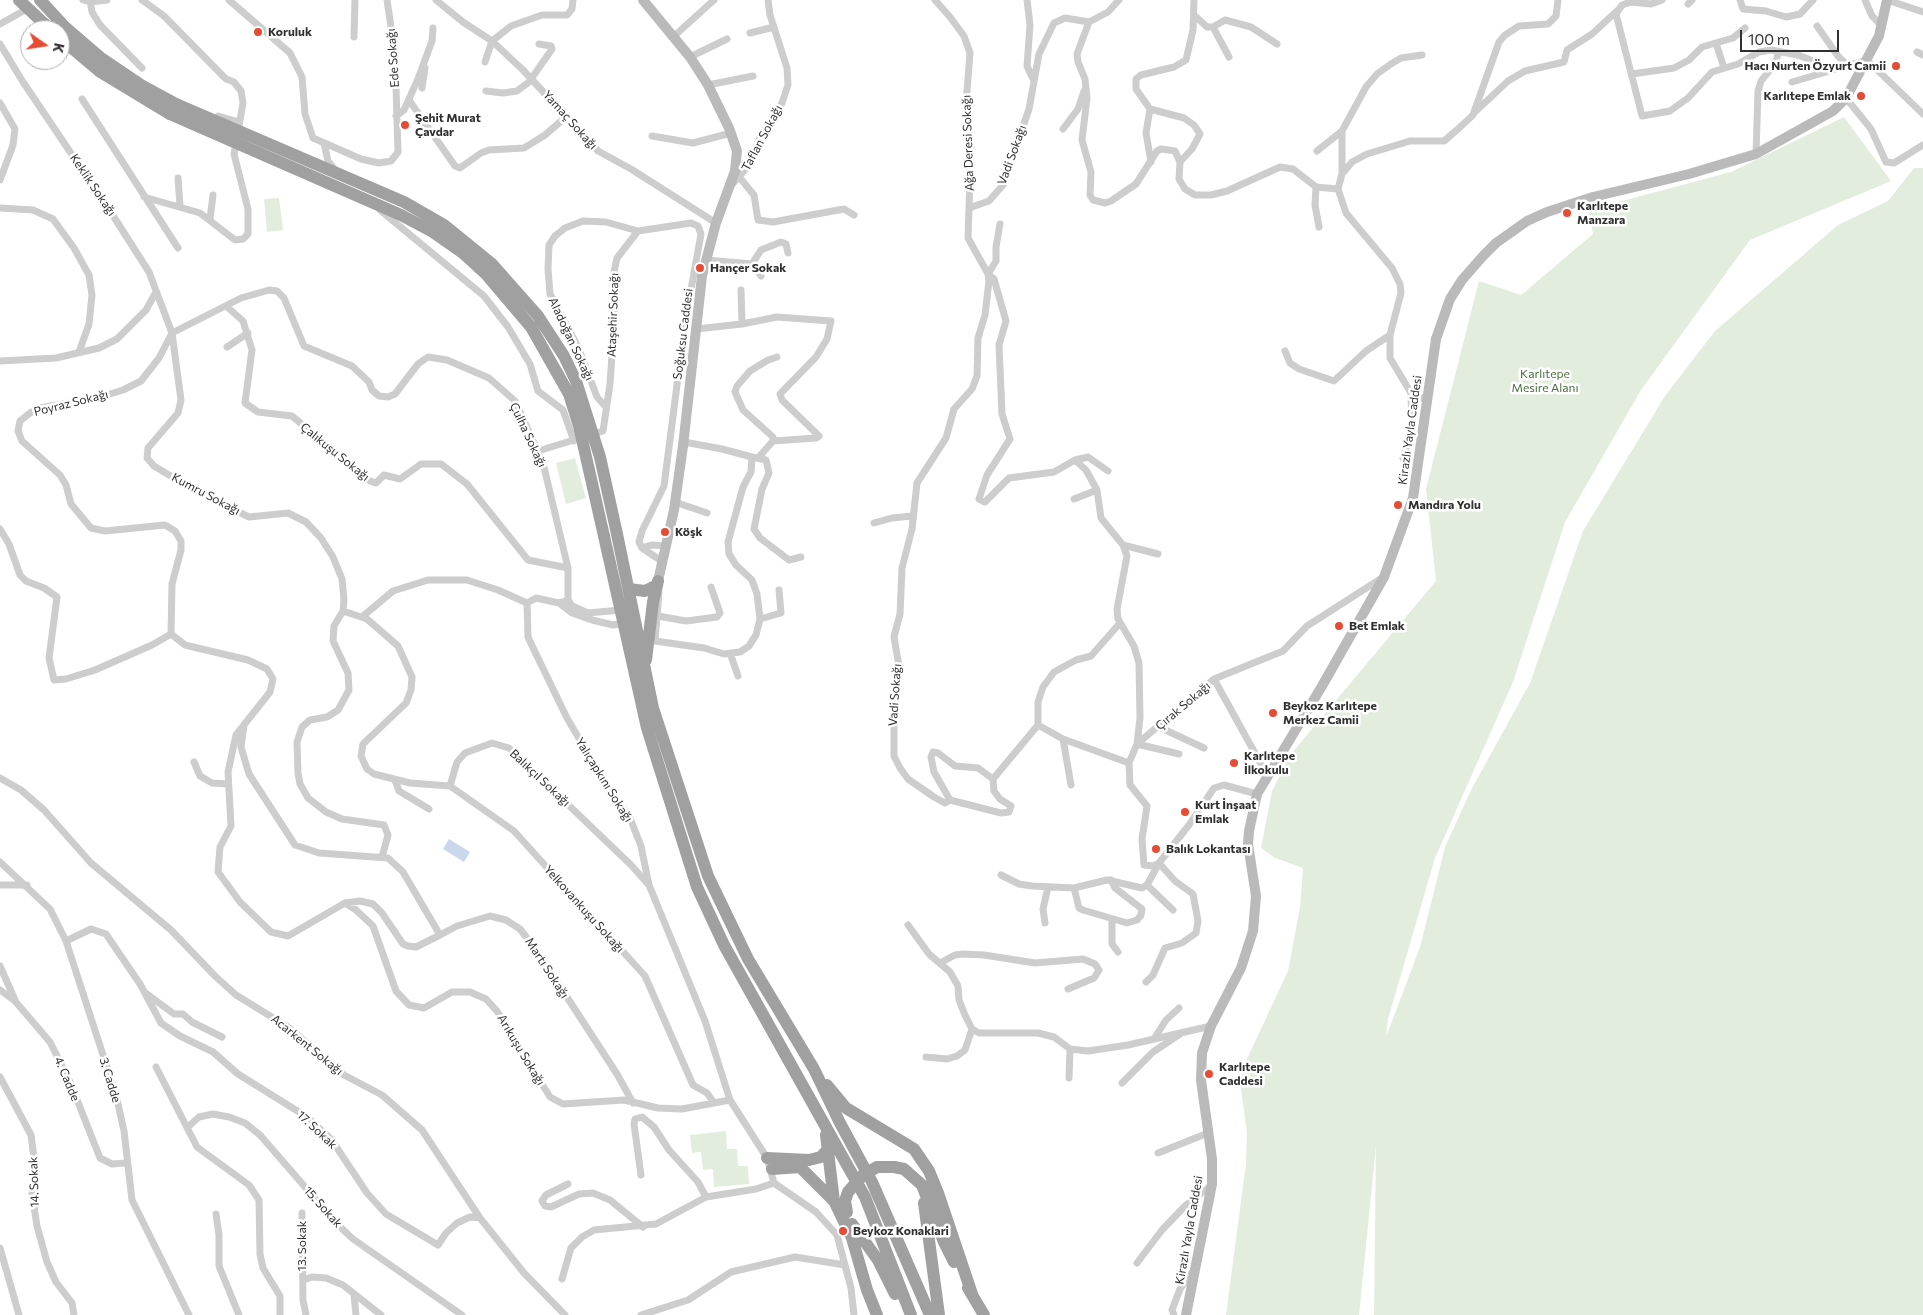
<!DOCTYPE html>
<html>
<head>
<meta charset="utf-8">
<style>
  body { margin:0 }
  #map { position:relative; width:1923px; height:1315px; overflow:hidden; background:#fff; font-family:Commissioner,sans-serif }
  canvas { display:block }
  .north { position:absolute; left:20px; top:20px; width:50px; height:50px; box-sizing:border-box; background:#fff; border:1px solid #acacac; border-radius:50%; rotate:103deg; font-size:14px; font-weight:700; line-height:20px; text-align:center; color:#303030 }
  .north::after { content:''; display:block; margin:auto; width:18px; height:22px; background:#e64b33; clip-path:polygon(50% 0,100% 100%,50% 72%,0 100%) }
  .scale { position:absolute; left:1740px; top:30px; width:99px; height:22px; box-sizing:border-box; border:2px solid #303030; border-top:0; padding-left:6px; font-size:15px; line-height:18px; white-space:nowrap; color:#303030; -webkit-text-stroke:4px #fff; paint-order:stroke }
</style>
</head>
<body>
<div id="map">
<canvas width="1923" height="1315"></canvas>
<div class="north">K</div>
<div class="scale">100 m</div>
</div>
<script>
const c = document.querySelector('canvas').getContext('2d');
c.lineJoin = 'round';
function fill(path, color) {
  c.fillStyle = color;
  c.fill(path, 'evenodd');
}
function toPath(rows) {
  const path = new Path2D();
  for (const r of rows) {
    path.moveTo(r[0], r[1]);
    for (let i = 2; i < r.length; i += 2) path.lineTo(r[i], r[i + 1]);
  }
  return path;
}
function strokePath(path, color, width, dash) {
  c.strokeStyle = color;
  c.lineWidth = width;
  c.lineCap = dash ? 'butt' : 'round';
  c.setLineDash(dash || []);
  c.stroke(path);
}
function drawText(font, color, halo, rows, align = 'center') {
  c.font = font + ' Commissioner,sans-serif';
  c.lineWidth = 5;
  c.setLineDash([]);
  c.textBaseline = 'middle';
  c.strokeStyle = halo;
  c.fillStyle = color;
  for (const [text, x, y, turn = 0] of rows) {
    c.save();
    c.translate(x, y);
    c.rotate((+turn || 0) * Math.PI / 180);
    c.textAlign = isNaN(turn) ? turn : align;
    if (halo) c.strokeText(text, 0, 0);
    c.fillText(text, 0, 0);
    c.restore();
  }
}
fill(toPath([
  [1844,117,1891,181,1750,240,1641,390,1565,522,1513,682,1435,858,1388,1019,1386,1037,1420,947,1445,847,1471,790,1530,683,1583,531,1665,396,1715,331,1838,225,1888,201,1914,168,1923,168,1923,1315,1374,1315,1376,1146,1359,1315,1226,1315,1246,1163,1247,1133,1240,1082,1247,1059,1288,971,1300,907,1303,868,1275,858,1261,848,1272,791,1291,754,1436,581,1426,489,1479,281,1521,295,1593,234,1588,210,1731,172],
  [279,198,283,230,267,232,264,199],
  [575,458,586,498,566,504,556,463],
  [726,1131,727,1149,737,1149,738,1166,748,1166,749,1184,714,1187,713,1169,703,1170,701,1152,692,1153,690,1135]
]), '#e3edde');
fill(toPath([
  [449,839,470,852,464,862,443,849]
]), '#cbd8ec');
strokePath(toPath([
  [83,0,90,2,107,0],
  [90,0,92,12,100,25,142,68],
  [142,0,164,16,226,79,234,82,241,91,243,103,234,154,248,209,248,234,243,239,235,240,200,213,144,197],
  [229,0,290,53,302,77,305,114,313,138,361,159,379,163,391,161,398,152,395,54,387,0],
  [436,0,463,22,492,41,523,70,598,151,631,169,716,223],
  [935,0,950,17,964,36,970,53,966,104,971,145,969,208],
  [1027,0,1030,25,1027,66,1034,81],
  [1119,0,1108,12,1089,22,1077,54,1078,62,1085,79,1087,98,1082,140,1091,172,1090,195,1093,200,1105,203,1111,201,1136,184,1157,151,1161,149,1175,151,1180,162,1179,179,1185,189,1195,195,1211,195,1227,191,1280,167,1293,169,1316,187,1338,189],
  [1662,0,1651,4,1631,2,1622,5,1616,14,1642,116,1670,111,1688,98,1712,72,1738,64,1759,52,1771,50,1798,55,1832,69],
  [1740,0,1743,9,1766,11,1786,17,1800,14,1813,0],
  [1865,0,1872,16,1882,26],
  [1887,0,1923,12],
  [1688,4,1692,0],
  [1194,15,1207,27,1213,27,1225,20,1251,27,1277,44],
  [0,24,27,9],
  [1817,26,1838,56,1847,65],
  [1213,27,1229,57],
  [750,33,774,27],
  [354,37,355,0],
  [672,38,714,0],
  [1716,43,1724,68],
  [0,44,23,82,112,214,149,272,172,333,181,400,178,413,148,448,147,458,154,466,194,490,249,517,288,513,306,522,321,538,333,557,342,579,344,600,343,611,334,626,333,641,348,673,349,690,338,710,327,717,310,720,302,727,297,742,298,773,300,784,308,798,326,812,342,819,384,825,388,835,382,857],
  [1917,52,1923,55],
  [690,57,727,39],
  [485,62,492,41,511,26,542,15,567,15,572,9,573,0],
  [1632,74,1674,68,1689,60,1702,47,1733,38,1745,28],
  [1792,82,1867,60,1923,114],
  [708,85,753,76],
  [422,88,425,68],
  [486,91,503,93,517,91,529,82,552,49,551,46,539,44],
  [1846,98,1871,129,1886,162,1894,163,1923,145],
  [82,99,178,248],
  [409,100,455,166,460,168,481,153,489,150,524,148,545,135,567,116],
  [0,103,15,129,13,145,0,180],
  [1150,109,1184,118,1194,125,1200,134,1192,149,1180,162],
  [1476,111,1508,81,1525,71,1564,62,1567,50,1592,34,1618,10],
  [218,116,239,122],
  [396,116,404,110,418,79,432,41,433,28],
  [1063,129,1078,109,1084,91],
  [652,136,693,143,731,133],
  [324,143,328,161,335,170],
  [1317,151,1342,131],
  [1756,154,1758,91,1761,81,1775,64,1779,51],
  [1151,162,1146,133,1150,109,1136,89,1136,79,1141,75,1174,67,1186,60,1193,30,1194,0],
  [1342,174,1342,131,1366,87,1377,74,1391,64,1401,58,1422,55],
  [178,178,180,206],
  [740,178,754,195,758,220,773,222,844,209,854,215],
  [730,187,750,164,760,137,782,103,788,85,787,68,770,15,768,0],
  [1316,187,1315,205,1319,227],
  [0,208,33,210,53,219,74,248,89,275,92,295,89,324,79,352],
  [380,210,484,296,508,327,530,364,538,391,563,410,574,441],
  [210,219,213,195],
  [1000,224,996,247,996,261,988,274,994,279,1006,321,999,345,1002,414,1010,439,987,475,979,499,985,502,1009,478,1054,472,1075,460,1086,470,1097,490,1101,518,1123,545,1127,556,1117,609,1118,619,1134,646,1139,663,1140,718,1137,744,1214,679,1283,651,1307,626,1382,578],
  [707,260,752,264,761,250,781,242,786,244,788,253],
  [752,264,761,276],
  [741,290,742,324],
  [226,306,243,321,252,350,245,403,258,412,292,416,370,481,376,483,384,475,400,479,421,464,441,464,467,484,528,560,568,568],
  [696,329,742,324,777,317,831,321,827,339,816,357,780,394,782,400,819,436,816,438,773,441],
  [172,333,159,358,141,381,123,390,97,398,40,408,30,413,20,421,18,431,22,441,60,475,66,485,71,504,91,528,105,531,165,525,175,531,181,541,181,550,172,584,171,634,185,645,248,660,267,669,273,679,270,692,236,735,228,772,231,826,220,847,218,872,240,902,271,932,288,936,345,903,360,901,373,904,382,913,403,944,408,946,416,947,440,935],
  [172,333,241,298,269,290,277,291,284,298,304,346,352,366,369,382,372,390,379,396,388,397,395,394,418,364,428,357,447,360,489,378,515,401,543,463,568,568,568,600],
  [227,347,248,333],
  [1285,351,1290,363,1299,369,1334,381,1366,351,1390,335],
  [0,361,56,358,99,348,117,339,146,310,156,292],
  [1426,400,1411,393,1390,358,1390,335,1401,293,1400,284,1392,268,1346,213,1338,189,1342,174,1352,162,1367,154,1410,141,1444,141,1458,129,1473,115,1499,42,1505,35,1519,26,1548,24,1556,16,1558,0],
  [606,407,597,397,578,347,550,294,548,269,549,245,555,236,565,228,583,221,606,222,638,231],
  [538,451,603,431,610,384,614,326,614,272,617,258,638,231,691,223,698,226,701,234,685,323,664,486,642,531,639,542,642,548],
  [752,457,766,460,769,473,762,489,754,529,760,538,789,560,801,557],
  [758,458,773,441,773,437,743,410,735,392,737,386,750,371,768,360,777,357],
  [1403,458,1412,429,1411,393],
  [1075,460,1088,457,1108,471],
  [1074,499,1097,490],
  [675,502,707,513],
  [874,523,892,518,912,516],
  [0,529,9,544,20,575,26,581,44,588,57,597,49,658,54,680,66,679,95,670,152,645,171,634],
  [1123,545,1158,554],
  [642,548,663,562],
  [642,548,651,545,667,546],
  [659,592,655,641,704,648,724,654,740,652,749,646,756,635,760,619,757,594,752,580,736,565,729,554,728,542,743,487,751,472,752,457,722,449,684,442],
  [568,600,572,606,588,613,621,610],
  [527,603,528,637,536,654,567,718,607,786,630,818,641,846,649,885,705,1021,730,1100,767,1158,774,1183,816,1212,837,1235,851,1288,854,1315],
  [559,603,572,613,592,620,613,625,625,623],
  [343,611,367,619,398,646,412,677,411,690,406,703,363,744,361,756,367,769,374,774,410,783,450,786,514,831,645,976,693,1085,707,1093,714,1103],
  [658,616,686,621,717,617,720,613,711,587],
  [362,617,393,591,428,580,467,580,498,590,527,603,536,598,559,603,568,600],
  [760,619,781,613,779,590],
  [730,653,738,676],
  [1214,679,1267,775],
  [244,725,241,747,249,774,295,845,319,853,388,858,403,872,440,935,457,926,490,916,506,920,520,929,537,951,617,1074,633,1103],
  [1038,725,993,779,978,768,955,766,938,753,933,752,931,757,934,772,950,800,945,803,934,797,908,779,900,768,894,756,894,704,900,672,894,637,900,614,902,568,912,529,917,483,946,438,954,409,972,389,977,376,978,338,985,315,989,281,988,274,968,238,969,208,989,201,1003,185,1029,109,1039,54,1054,23,1065,18,1089,22],
  [1038,725,1038,702,1043,687,1054,672,1076,660,1091,656,1120,623],
  [1038,725,1063,739,1129,763],
  [1159,727,1204,748],
  [1063,739,1071,785],
  [194,762,200,776,212,783,228,784],
  [0,778,21,790,44,810,91,863,171,930,215,976,236,995,288,1027,344,1075,382,1095,422,1130,480,1218,524,1273,565,1315],
  [395,780,399,791,429,809],
  [450,786,457,762,465,753,492,743,509,748,631,865,648,884],
  [950,800,1001,813,1009,812,1011,806,1000,799,994,791,993,779],
  [0,862,50,909,66,941,116,1095,124,1131,132,1200,189,1315],
  [1001,875,1019,884,1032,886,1074,888,1107,880,1142,888,1147,885,1159,863,1189,825,1214,788,1224,785,1257,794],
  [0,885,27,885],
  [1147,885,1173,910],
  [1074,888,1079,908,1083,910,1127,923,1137,920,1141,915,1142,909,1115,888,1111,880],
  [345,903,356,910,373,926,396,991,409,1005,424,1008,452,992,470,992,486,999,497,1011,550,1097,563,1104,624,1100,658,1108,682,1109,730,1100],
  [1112,919,1112,944,1118,952],
  [1045,923,1043,909,1048,887],
  [908,925,929,954,950,972,958,986,959,1000,965,1015,972,1029,979,1033,1038,1033,1054,1037,1070,1049,1088,1051,1128,1045,1211,1026],
  [66,941,91,929,106,934,140,984,161,1023,180,1036,213,1052,238,1074,307,1117,331,1139,367,1193,386,1214,438,1245,446,1233,457,1223,470,1217,480,1218],
  [940,963,955,955,963,954,984,955,1035,963,1083,959,1095,964,1099,970,1094,978,1068,989],
  [0,966,15,1000],
  [1146,982,1153,975,1165,948,1182,943,1196,933,1198,921,1193,894,1175,881,1159,863,1154,866,1144,865,1142,839,1147,806,1130,785,1129,763,1137,744,1179,754],
  [0,990,15,1001,50,1042,70,1082,100,1158,112,1164,126,1163],
  [147,994,174,1014,183,1014,192,1022,222,1037],
  [1154,1039,1166,1020,1179,1008],
  [926,1057,947,1059,957,1056,965,1050,972,1029],
  [156,1067,197,1147,249,1185,259,1200,260,1254,263,1268,280,1296,280,1315],
  [0,1077,31,1135,35,1166,32,1194,37,1226,47,1262,56,1282,72,1303,74,1315],
  [1069,1078,1070,1049],
  [1122,1083,1153,1052,1180,1034],
  [188,1127,199,1117,213,1114,229,1117,245,1123,260,1135,338,1225,353,1239,462,1315],
  [1158,1153,1208,1133],
  [641,1175,634,1124,635,1119,642,1117,654,1127,669,1150,698,1182,706,1197],
  [568,1184,546,1195,542,1201,545,1206,551,1207,579,1194,593,1193,610,1200,643,1227],
  [302,1213,303,1300,306,1315],
  [216,1214,219,1235,219,1266,239,1315],
  [0,1248,19,1315],
  [1137,1263,1162,1230,1185,1206,1212,1185],
  [562,1279,571,1248,582,1237,594,1230,656,1224,706,1197,756,1189,774,1183],
  [303,1280,312,1277,326,1278,343,1285,381,1315],
  [354,1295,356,1315],
  [641,1315,688,1300,731,1272,795,1257,845,1265],
  [1174,1315,1172,1310,1180,1289,1194,1270]
]), '#cdcdcd', 7);
strokePath(toPath([
  [643,0,690,57,708,85,729,128,737,151,735,171,716,223,702,276,683,446,674,510,658,581],
  [1186,1315,1212,1184,1212,1159,1201,1080,1202,1053,1211,1026,1241,968,1253,931,1256,896,1248,844,1249,831,1257,794,1322,686,1384,577,1413,498,1436,339,1450,299,1462,280,1483,256,1496,243,1527,221,1547,212,1593,197,1689,174,1756,154,1833,111,1846,98,1879,36,1887,0]
]), '#bababa', 10);
strokePath(toPath([
  [19,0,51,30],
  [40,0,65,27,101,58,141,85,176,104],
  [60,38,99,71,170,114],
  [617,534,653,708,708,876,748,959,814,1069,840,1123,872,1182,930,1315],
  [604,536,647,728,697,887,724,945,865,1197,911,1315],
  [629,589,645,591,655,586],
  [646,660,653,602,658,581],
  [827,1085,846,1108,914,1149,929,1171,938,1193,972,1294],
  [826,1135,834,1201,852,1238,867,1290,877,1315],
  [767,1158,809,1160,821,1157,829,1148],
  [894,1167,904,1169,922,1185,944,1242,954,1262],
  [772,1169,800,1167,834,1201],
  [924,1203,939,1315],
  [852,1224,878,1260,895,1294],
  [968,1288,984,1315]
]), '#a0a0a0', 12);
strokePath(toPath([
  [176,104,404,202,444,225,492,264,538,316,564,356,576,381,600,457,617,534],
  [170,114,401,215,433,232,463,253,486,274,531,327,569,394,579,426,604,536],
  [847,1212,845,1201,848,1192,862,1176,877,1167,894,1167]
]), '#a0a0a0', 12);
for (const [x, y, r, color] of [
  [258,32,5,"#e64b33"],
  [1896,66,5,"#e64b33"],
  [1861,96,5,"#e64b33"],
  [405,125,5,"#e64b33"],
  [1567,213,5,"#e64b33"],
  [700,268,5,"#e64b33"],
  [1398,505,5,"#e64b33"],
  [665,532,5,"#e64b33"],
  [1339,626,5,"#e64b33"],
  [1273,713,5,"#e64b33"],
  [1234,763,5,"#e64b33"],
  [1185,812,5,"#e64b33"],
  [1156,849,5,"#e64b33"],
  [1209,1074,5,"#e64b33"],
  [843,1231,5,"#e64b33"]
]) {
  const dot = new Path2D();
  dot.arc(x, y, r, 0, 2 * Math.PI);
  c.fillStyle = color;
  c.fill(dot);
  strokePath(dot, '#fff', 2);
}
drawText('bold 12px', '#303030', '#fff', [
  ["Koruluk",268,32],
  ["Hacı Nurten Özyurt Camii",1886,66,"right"],
  ["Karlıtepe Emlak",1851,96,"right"],
  ["Şehit Murat",415,118],
  ["Çavdar",415,132],
  ["Karlıtepe",1577,206],
  ["Manzara",1577,220],
  ["Hançer Sokak",710,268],
  ["Mandıra Yolu",1408,505],
  ["Köşk",675,532],
  ["Bet Emlak",1349,626],
  ["Beykoz Karlıtepe",1283,706],
  ["Merkez Camii",1283,720],
  ["Karlıtepe",1244,756],
  ["İlkokulu",1244,770],
  ["Kurt İnşaat",1195,805],
  ["Emlak",1195,819],
  ["Balık Lokantası",1166,849],
  ["Karlıtepe",1219,1067],
  ["Caddesi",1219,1081],
  ["Beykoz Konaklari",853,1231]
], 'left');
drawText('12px', '#303030', '#fff', [
  ["Ede Sokağı",393,58,-94],
  ["Yamaç Sokağı",570,120,48],
  ["Taflan Sokağı",762,138,-62],
  ["Ağa Deresi Sokağı",968,143,-92],
  ["Vadi Sokağı",1012,155,-70],
  ["Keklik Sokağı",93,185,56],
  ["Ataşehir Sokağı",613,315,-88],
  ["Soğuksu Caddesi",683,334,-83],
  ["Aladoğan Sokağı",571,339,65],
  ["Poyraz Sokağı",71,403,-14],
  ["Kirazlı Yayla Caddesi",1410,430,-82],
  ["Çulha Sokağı",528,435,65],
  ["Çalıkuşu Sokağı",335,452,39],
  ["Kumru Sokağı",206,494,28],
  ["Vadi Sokağı",895,695,-86],
  ["Çırak Sokağı",1183,706,-40],
  ["Balıkçıl Sokağı",540,778,43],
  ["Yalıçapkını Sokağı",604,780,58],
  ["Yelkovankuşu Sokağı",584,909,48],
  ["Martı Sokağı",547,968,57],
  ["Acarkent Sokağı",307,1045,39],
  ["Arıkuşu Sokağı",521,1050,59],
  ["4. Cadde",67,1079,67],
  ["3. Cadde",110,1080,73],
  ["17. Sokak",317,1130,43],
  ["14. Sokak",34,1182,-92],
  ["15. Sokak",323,1207,48],
  ["Kirazlı Yayla Caddesi",1189,1230,-80],
  ["13. Sokak",302,1246,-90]
]);
drawText('12px', '#496c3d', '#fff', [
  ["Karlıtepe",1545,374],
  ["Mesire Alanı",1545,388]
]);
</script>
</body>
</html>
